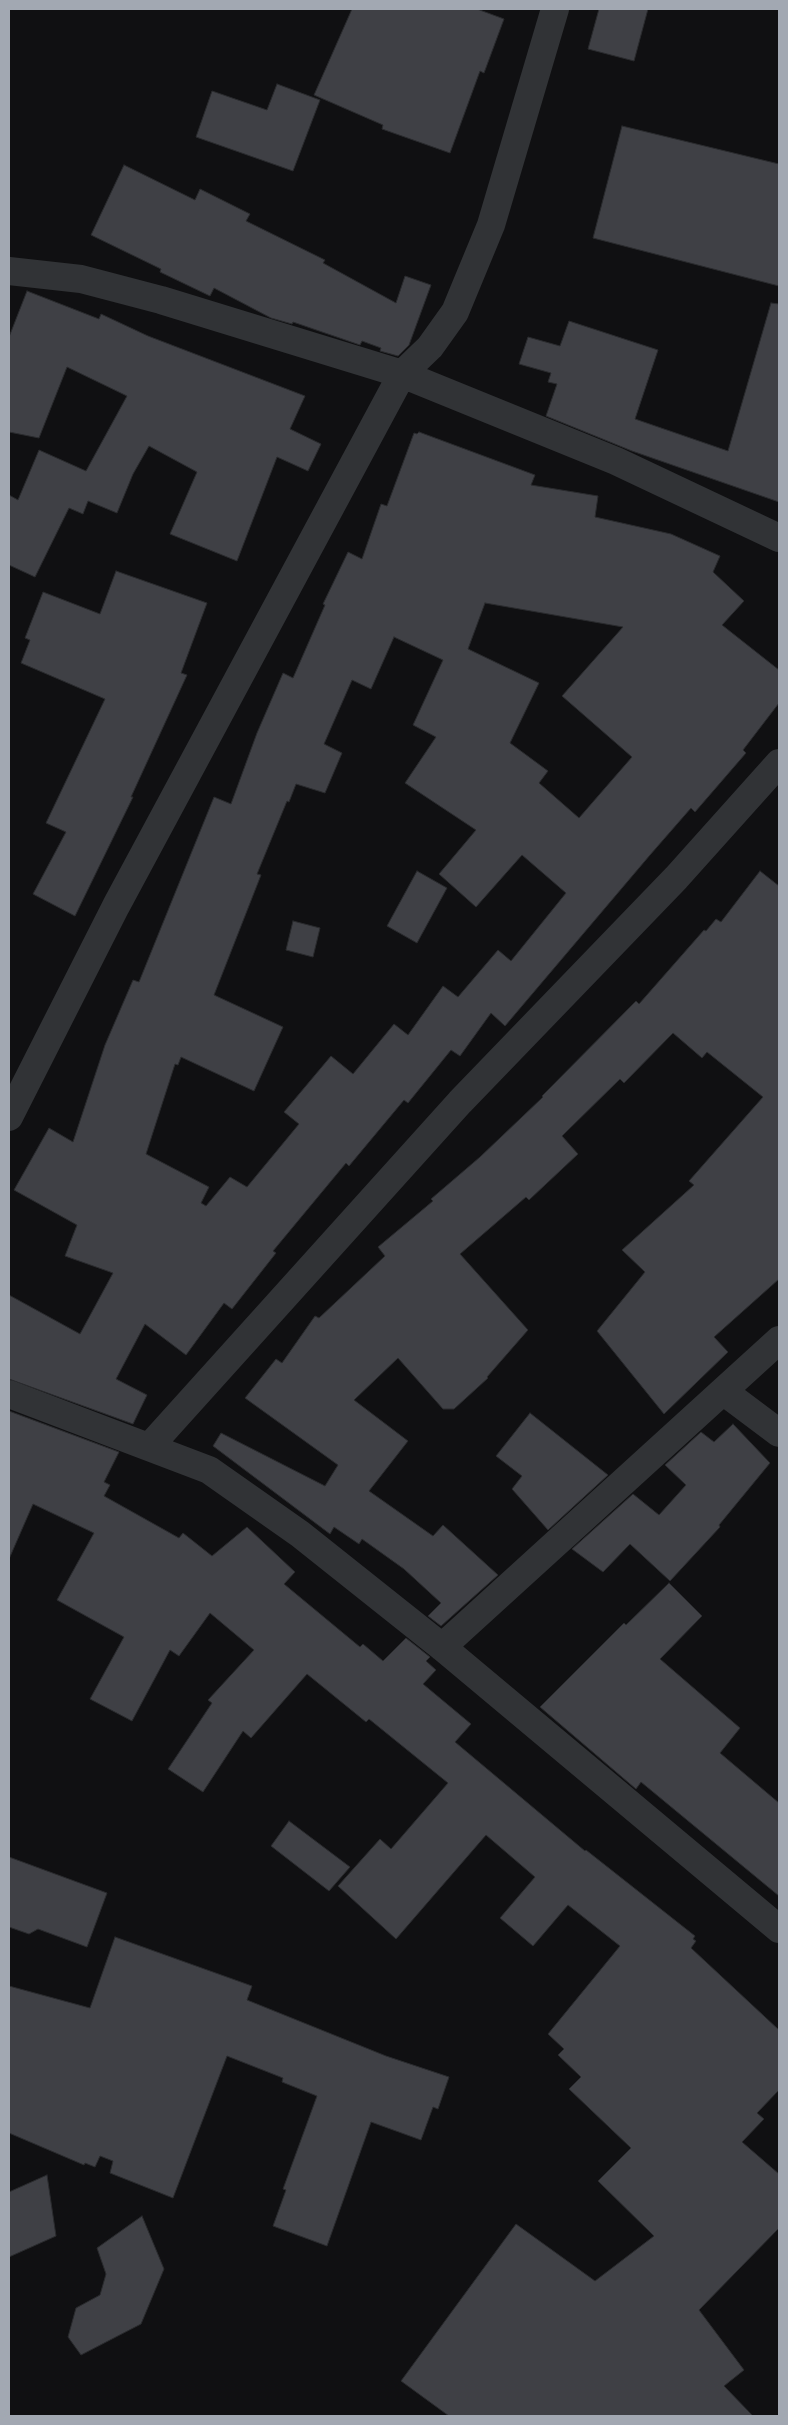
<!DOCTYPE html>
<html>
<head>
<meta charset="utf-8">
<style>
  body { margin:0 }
  #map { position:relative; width:788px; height:2425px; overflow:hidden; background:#101012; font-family:"Archivo Narrow",sans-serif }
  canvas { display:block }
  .frame { position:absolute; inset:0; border:10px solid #a2a8b2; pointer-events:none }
</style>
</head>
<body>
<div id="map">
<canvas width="788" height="2425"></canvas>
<div class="frame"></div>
</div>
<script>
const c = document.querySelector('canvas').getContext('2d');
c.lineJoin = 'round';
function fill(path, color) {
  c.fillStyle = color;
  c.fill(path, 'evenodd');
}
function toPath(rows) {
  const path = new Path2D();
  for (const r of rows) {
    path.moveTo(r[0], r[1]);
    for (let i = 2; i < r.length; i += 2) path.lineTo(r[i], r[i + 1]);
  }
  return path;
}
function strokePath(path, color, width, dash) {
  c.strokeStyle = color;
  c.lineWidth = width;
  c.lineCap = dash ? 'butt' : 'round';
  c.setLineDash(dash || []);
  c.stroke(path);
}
const building = toPath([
  [352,9,477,9,504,19,484,73,480,71,450,153,382,129,383,125,314,95,352,9],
  [599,9,648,9,634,61,588,49,599,9],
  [277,84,320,100,293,171,196,137,212,91,267,110,277,84],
  [622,126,779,164,779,286,593,238,622,126],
  [124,165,195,200,200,189,250,214,246,221,325,260,323,263,396,303,405,276,431,285,409,345,398,356,380,351,381,348,362,341,360,345,293,322,292,324,271,318,214,288,210,296,160,272,161,269,91,235,124,165],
  [27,291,99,319,101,314,148,336,305,396,290,429,321,444,308,471,277,457,237,561,170,534,197,472,149,446,133,474,117,513,88,501,83,514,69,508,35,577,9,565,9,495,18,500,39,450,86,471,127,396,67,367,39,438,9,432,9,337,27,291],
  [771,303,779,304,779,502,632,451,546,416,557,384,548,382,551,373,519,364,528,337,560,346,569,321,658,350,635,419,728,451,771,303],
  [419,432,535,475,531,485,598,496,595,517,671,534,720,556,713,572,744,601,722,625,779,670,779,703,743,750,746,753,695,812,691,808,650,855,505,1026,491,1013,460,1056,451,1050,408,1103,404,1100,349,1166,346,1163,273,1251,276,1253,232,1309,224,1303,186,1355,145,1324,116,1379,147,1395,133,1424,9,1379,9,1295,80,1334,113,1273,65,1256,77,1225,14,1190,49,1128,73,1142,105,1045,133,980,139,982,214,797,231,804,257,733,283,673,293,678,325,605,323,604,348,552,362,559,381,504,387,506,414,433,417,434,419,432],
  [485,603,623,627,562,696,632,757,579,818,539,783,548,771,510,743,539,683,468,649,485,603],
  [394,637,443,660,413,725,436,737,405,783,476,830,439,874,476,907,522,855,566,893,511,961,498,950,458,997,443,986,408,1035,394,1024,353,1074,331,1056,284,1112,299,1124,247,1187,230,1177,206,1206,201,1203,209,1187,146,1154,175,1064,178,1065,181,1057,254,1091,283,1027,214,995,261,875,257,874,287,801,289,802,296,784,325,793,342,753,324,744,352,680,371,689,394,637],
  [116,571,207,603,181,673,187,675,131,797,133,797,75,916,33,894,66,832,46,823,105,699,21,663,30,640,25,638,43,592,100,614,116,571],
  [417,871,447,888,417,943,387,926,417,871],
  [760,871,779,886,779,1279,714,1337,728,1352,664,1414,597,1331,645,1272,622,1250,694,1185,689,1181,763,1097,707,1052,702,1058,673,1033,624,1083,620,1079,562,1136,578,1154,529,1200,526,1197,460,1254,528,1330,487,1377,488,1378,454,1409,443,1409,398,1358,354,1400,408,1441,369,1491,433,1536,443,1525,498,1575,441,1626,428,1616,441,1603,404,1569,362,1539,359,1544,334,1527,330,1534,213,1446,221,1433,325,1486,338,1465,245,1398,276,1359,282,1363,315,1316,319,1318,385,1256,378,1247,433,1201,431,1199,480,1157,543,1097,542,1096,636,1001,639,1004,704,930,706,931,716,919,721,922,760,871],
  [293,921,320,928,313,957,286,950,293,921],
  [9,1411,119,1452,104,1482,110,1485,104,1496,179,1538,183,1533,212,1556,247,1527,295,1572,284,1584,360,1647,363,1644,383,1661,406,1638,430,1657,426,1661,436,1670,423,1684,471,1724,455,1742,585,1851,586,1850,695,1936,693,1939,696,1941,691,1948,779,2030,779,2090,757,2113,764,2119,742,2142,779,2174,779,2228,699,2310,744,2370,724,2386,753,2416,449,2416,401,2381,516,2224,595,2281,654,2236,598,2181,631,2148,569,2089,581,2077,558,2055,564,2049,548,2034,620,1946,568,1905,533,1946,500,1918,535,1877,486,1835,396,1939,338,1886,380,1839,391,1849,448,1783,369,1719,366,1722,307,1674,251,1738,243,1731,203,1792,168,1769,212,1703,208,1700,254,1650,210,1613,179,1656,170,1650,132,1721,90,1699,124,1637,57,1600,94,1533,33,1504,9,1559,9,1411],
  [530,1413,608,1475,548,1530,512,1489,522,1476,496,1456,530,1413],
  [733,1424,770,1463,719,1525,720,1527,670,1581,630,1544,603,1572,572,1549,633,1494,659,1515,686,1485,665,1465,701,1432,714,1442,733,1424],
  [669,1583,702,1616,660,1659,740,1728,720,1753,779,1803,779,1896,641,1782,636,1789,540,1707,624,1623,626,1625,669,1583],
  [289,1821,350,1867,329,1891,271,1846,289,1821],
  [9,1857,107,1893,87,1947,38,1929,29,1934,9,1927,9,1857],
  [115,1937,252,1986,247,2000,386,2056,449,2077,438,2109,433,2107,421,2140,371,2122,327,2246,273,2226,286,2190,283,2189,317,2096,282,2082,283,2078,227,2056,173,2198,110,2173,113,2161,100,2156,95,2167,85,2163,84,2165,9,2133,9,1986,90,2008,115,1937],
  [47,2175,56,2236,9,2257,9,2192,47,2175],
  [142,2216,164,2269,141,2324,81,2355,68,2337,76,2308,100,2295,106,2274,97,2248,142,2216]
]);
fill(building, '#3f4045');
strokePath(building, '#2a2b2e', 1);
strokePath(toPath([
  [9,271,81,279,161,300,402,374,616,461,779,538],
  [9,1117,116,906,402,374,430,347,455,312,491,225,555,9],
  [723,1391,779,1433],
  [9,1394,209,1470,300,1534,442,1647,779,1929],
  [150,1446,460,1102,676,878,779,763],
  [442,1647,779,1340]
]), '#313336', 28);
</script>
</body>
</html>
